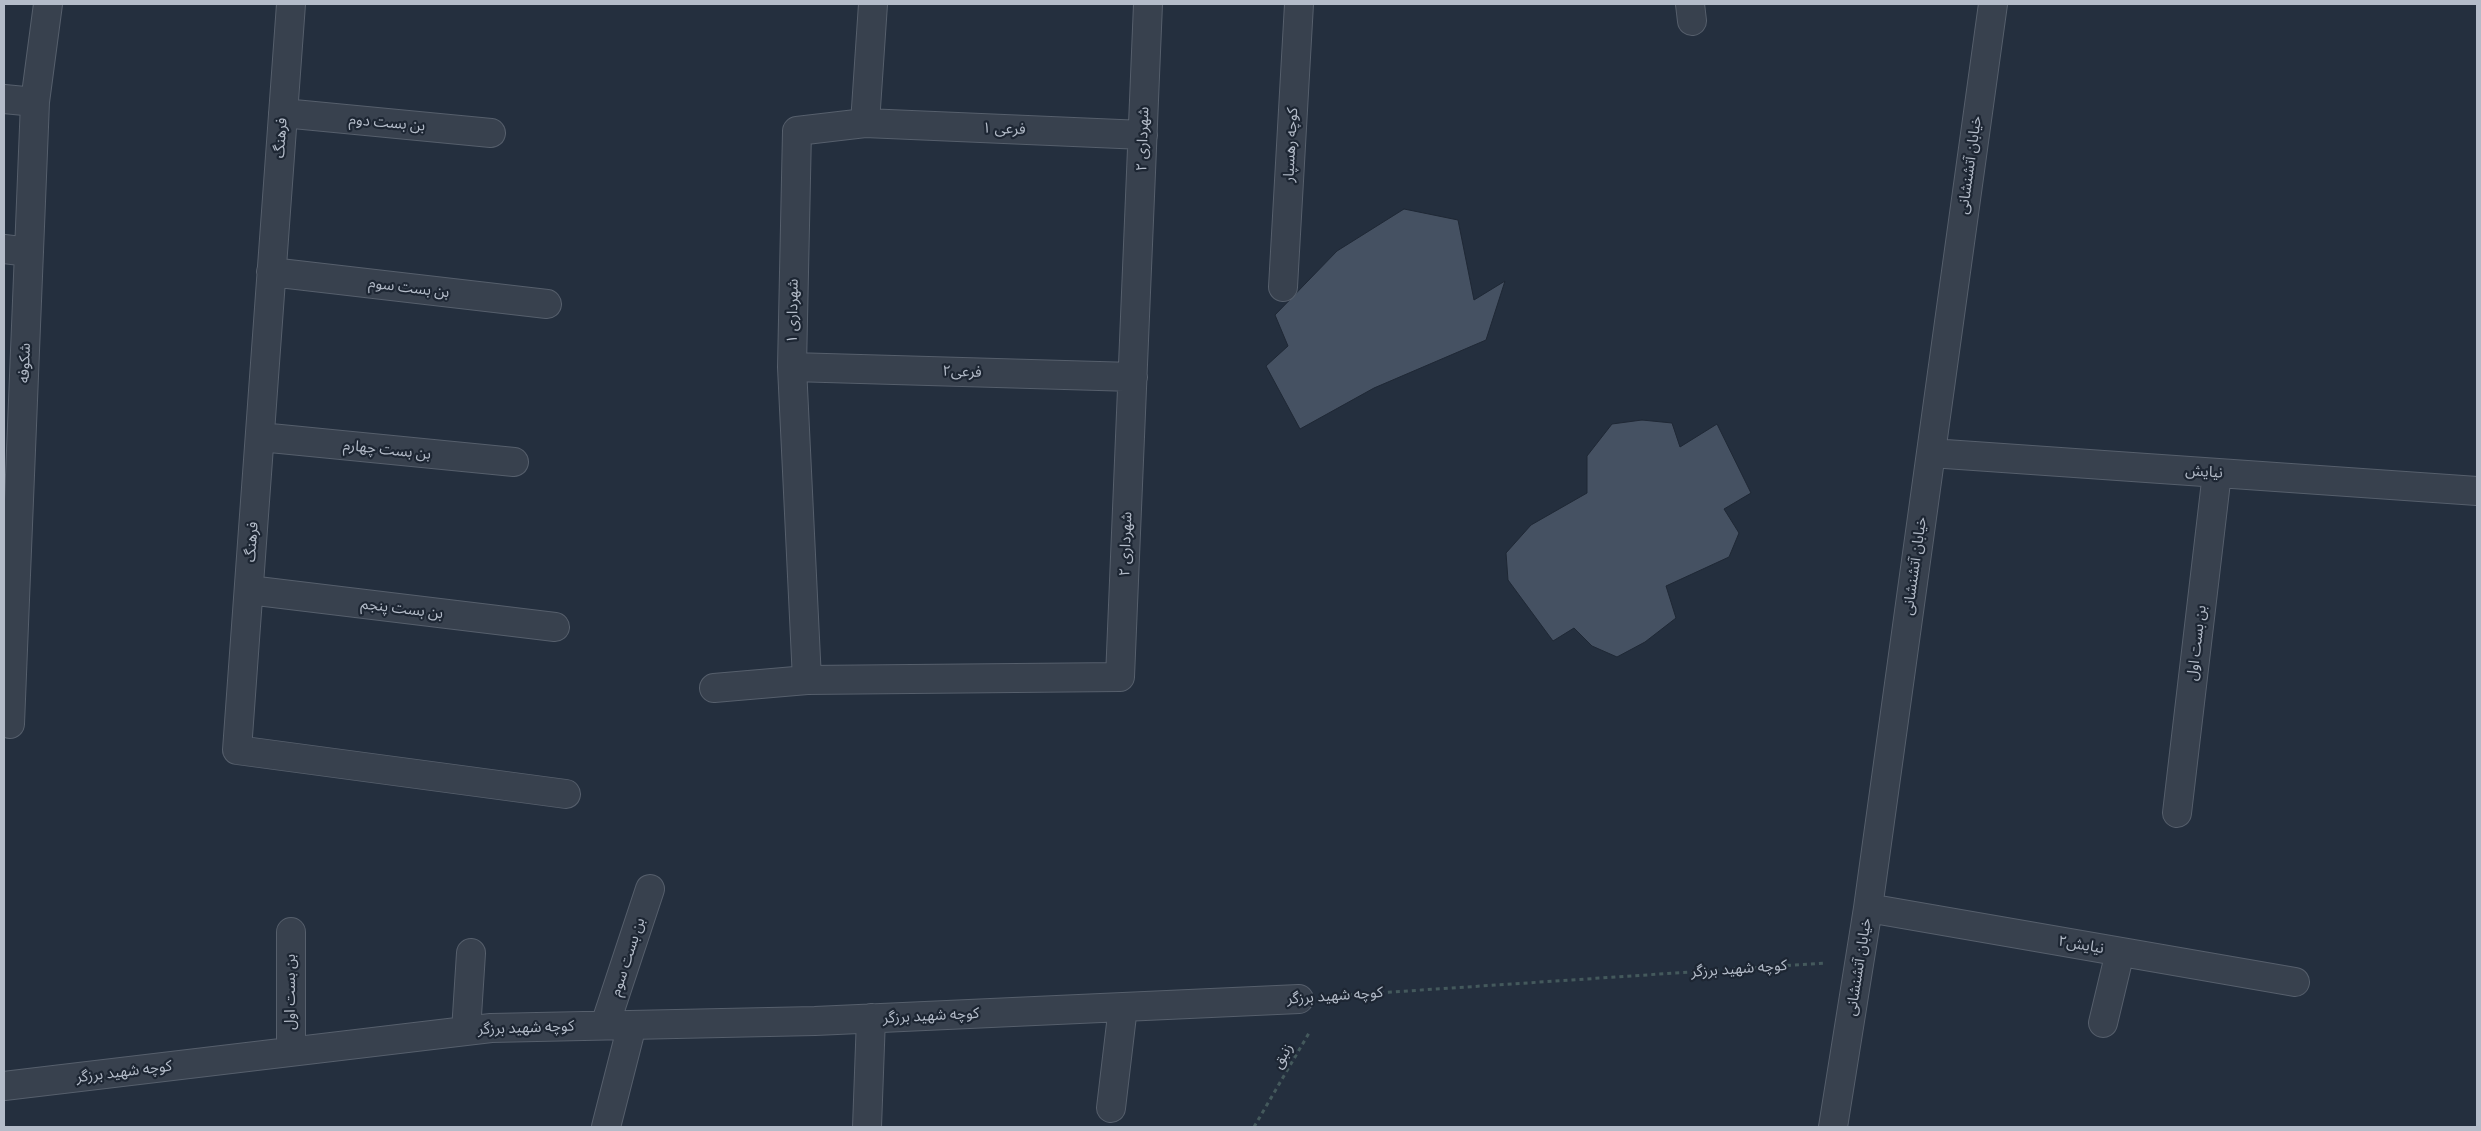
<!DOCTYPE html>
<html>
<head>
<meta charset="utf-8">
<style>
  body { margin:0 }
  #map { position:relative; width:2481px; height:1131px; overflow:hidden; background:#242f3e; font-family:Karla,sans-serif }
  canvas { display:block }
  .frame { position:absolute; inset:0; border:5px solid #b4bcc9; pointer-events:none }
</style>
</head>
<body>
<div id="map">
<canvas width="2481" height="1131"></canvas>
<div class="frame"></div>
</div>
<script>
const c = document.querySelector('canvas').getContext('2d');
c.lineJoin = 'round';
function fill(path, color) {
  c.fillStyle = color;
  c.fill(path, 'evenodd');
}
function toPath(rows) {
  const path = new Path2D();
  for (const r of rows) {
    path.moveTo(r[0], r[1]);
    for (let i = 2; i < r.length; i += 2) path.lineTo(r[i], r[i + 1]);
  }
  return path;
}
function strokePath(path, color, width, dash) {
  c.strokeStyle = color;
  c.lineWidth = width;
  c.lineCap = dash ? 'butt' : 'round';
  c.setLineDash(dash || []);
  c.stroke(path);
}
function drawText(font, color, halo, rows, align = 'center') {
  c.font = font + ' Karla,"Noto Sans Arabic",sans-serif';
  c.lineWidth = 4.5;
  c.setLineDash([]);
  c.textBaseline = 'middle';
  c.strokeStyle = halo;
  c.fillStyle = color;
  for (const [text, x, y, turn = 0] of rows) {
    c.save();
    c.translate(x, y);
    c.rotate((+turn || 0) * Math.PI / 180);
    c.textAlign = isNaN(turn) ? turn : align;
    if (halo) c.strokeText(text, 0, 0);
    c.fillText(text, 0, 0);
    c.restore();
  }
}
const building = toPath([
  [1404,209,1458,220,1474,300,1505,281,1486,340,1374,388,1300,429,1266,366,1288,346,1275,315,1337,251,1404,209],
  [1642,420,1672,423,1680,447,1717,424,1751,493,1724,509,1739,533,1729,557,1666,586,1676,618,1645,642,1617,657,1592,646,1574,628,1553,641,1508,580,1506,553,1531,525,1587,493,1587,456,1612,424,1642,420]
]);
fill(building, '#455162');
strokePath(building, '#1f2835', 1);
const minor = toPath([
  [291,4,237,750,566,794],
  [1690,4,1692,21],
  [4,99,35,102],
  [283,113,491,133],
  [865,123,1143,135],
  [4,249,29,252],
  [271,272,547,304],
  [1283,287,1299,4],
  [792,367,1133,377],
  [260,437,514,462],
  [1931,453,2477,491],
  [249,590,555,627],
  [807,680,792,367,797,131,865,123,873,4],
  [714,688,807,680,1120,677,1148,4],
  [10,724,35,102,48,4],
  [2177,813,2217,473],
  [1868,908,2295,982],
  [291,932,291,1051],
  [2103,1023,2120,952],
  [605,1025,650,889],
  [466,1031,471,953],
  [4,1086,491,1028,815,1021,1299,999],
  [1111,1108,1123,1007],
  [606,1127,632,1025],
  [867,1127,871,1018],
  [1833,1127,1868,908,1993,4]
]);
strokePath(minor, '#565f6c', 30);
strokePath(toPath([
  [1332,996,1825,963],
  [1254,1127,1309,1033]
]), '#44595c', 3, [4, 4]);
strokePath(minor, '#38414e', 28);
drawText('15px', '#b4bcc9', '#1d2633', [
  ["بن بست دوم",387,123,5],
  ["فرعی ۱",1004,129,2],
  ["فرهنگ",281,138,-86],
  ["شهرداری ۲",1143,139,-88],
  ["کوچه رهسپار",1291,145,-87],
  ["خیابان آتشنشانی",1970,165,-82],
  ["بن بست سوم",409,288,7],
  ["شهرداری ۱",793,311,-89],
  ["شکوفه",25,363,-88],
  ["فرعی۲",962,372,2],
  ["بن بست چهارم",387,450,6],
  ["نیایش",2204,472,4],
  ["فرهنگ",252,542,-86],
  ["شهرداری ۲",1126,544,-88],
  ["خیابان آتشنشانی",1915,566,-82],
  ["بن بست پنجم",402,609,7],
  ["بن بست اول",2197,643,-83],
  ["نیایش۲",2081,945,10],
  ["بن بست سوم",628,957,-72],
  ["خیابان آتشنشانی",1859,967,-81],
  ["کوچه شهید برزگر",1739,969,-4],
  ["بن بست اول",291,992,-90],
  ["کوچه شهید برزگر",1335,996,-4],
  ["کوچه شهید برزگر",931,1016,-3],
  ["کوچه شهید برزگر",526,1028,-2],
  ["زنبق",1283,1056,-60],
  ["کوچه شهید برزگر",124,1072,-7]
]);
</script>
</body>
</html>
